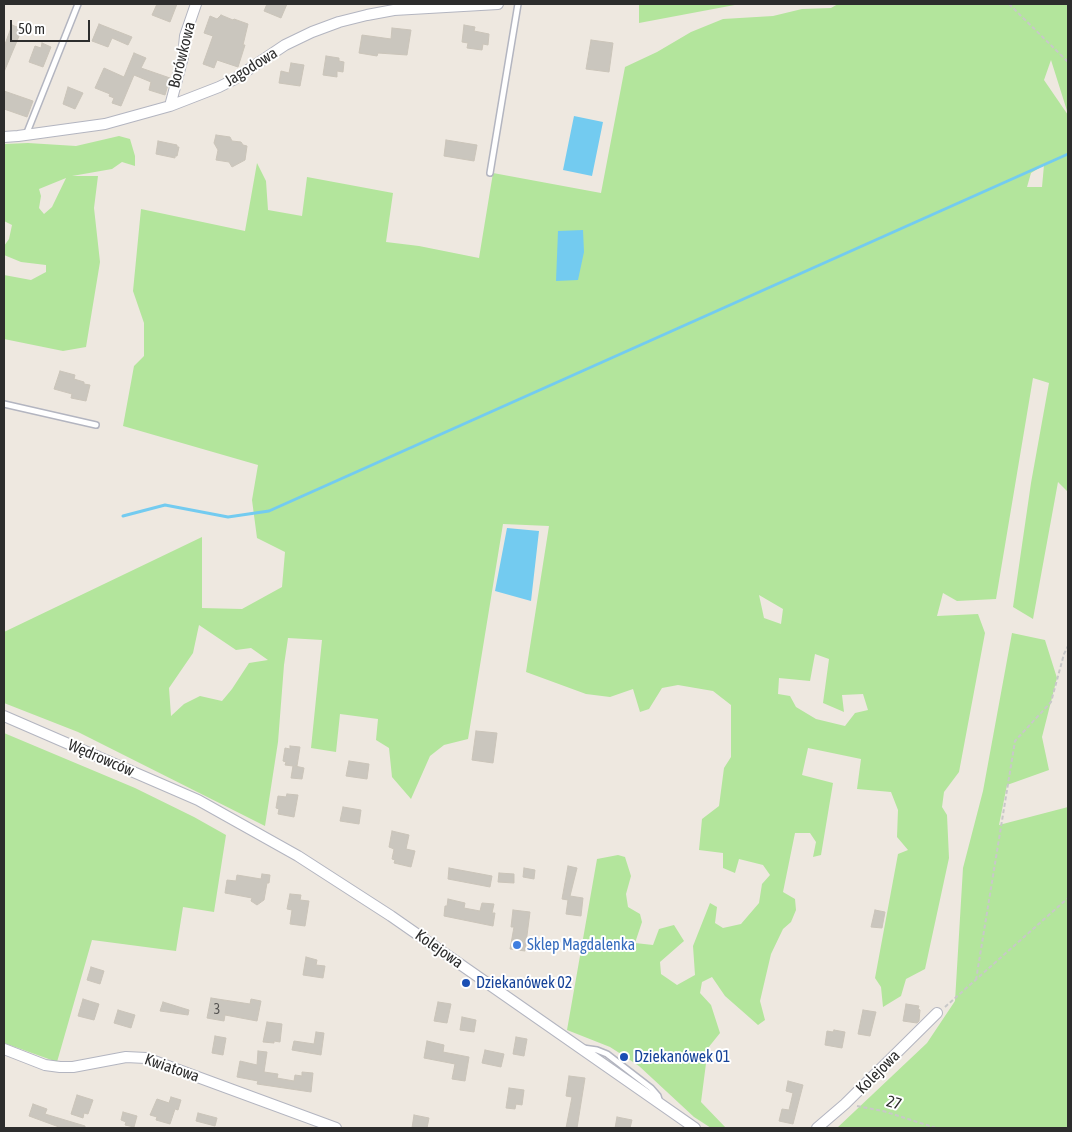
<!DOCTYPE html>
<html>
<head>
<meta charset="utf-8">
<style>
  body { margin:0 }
  #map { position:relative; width:1072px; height:1132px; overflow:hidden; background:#eee8e0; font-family:"Asap Condensed",sans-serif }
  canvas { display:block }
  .frame { position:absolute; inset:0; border:5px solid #2d2d2d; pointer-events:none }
  .scale { position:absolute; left:10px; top:20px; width:80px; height:22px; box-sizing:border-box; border:2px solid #2d2d2d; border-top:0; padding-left:6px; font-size:15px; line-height:18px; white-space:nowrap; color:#2d2d2d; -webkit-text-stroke:4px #fff; paint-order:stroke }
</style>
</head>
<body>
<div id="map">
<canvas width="1072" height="1132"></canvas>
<div class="frame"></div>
<div class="scale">50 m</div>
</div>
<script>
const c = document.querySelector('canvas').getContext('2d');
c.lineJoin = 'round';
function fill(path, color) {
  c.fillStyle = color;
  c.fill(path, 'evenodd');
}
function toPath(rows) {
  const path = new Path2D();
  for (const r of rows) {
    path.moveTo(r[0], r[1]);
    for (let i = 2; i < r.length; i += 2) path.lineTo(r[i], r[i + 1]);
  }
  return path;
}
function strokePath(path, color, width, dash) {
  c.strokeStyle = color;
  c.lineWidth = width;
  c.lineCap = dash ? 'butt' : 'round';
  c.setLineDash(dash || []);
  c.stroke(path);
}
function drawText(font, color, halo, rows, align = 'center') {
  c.font = font + ' "Asap Condensed",sans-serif';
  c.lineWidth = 4;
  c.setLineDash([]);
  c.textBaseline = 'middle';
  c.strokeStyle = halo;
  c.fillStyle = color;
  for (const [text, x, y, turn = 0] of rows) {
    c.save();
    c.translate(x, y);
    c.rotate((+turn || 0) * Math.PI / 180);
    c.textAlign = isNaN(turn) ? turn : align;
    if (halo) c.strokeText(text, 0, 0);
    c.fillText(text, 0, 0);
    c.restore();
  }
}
fill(toPath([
  [639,4,740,4,639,23],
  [838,4,1068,4,1068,114,1051,60,1044,80,1068,115,1068,492,1058,482,1033,619,1013,607,1031,483,1049,383,1033,378,996,599,957,601,943,593,937,616,978,614,985,633,959,772,944,792,942,807,947,815,949,858,925,969,906,979,901,996,883,1007,881,987,875,978,898,854,908,850,897,837,898,810,891,792,857,789,861,759,808,748,802,775,833,783,821,855,813,857,816,842,810,833,795,833,783,892,795,899,796,910,791,922,783,929,771,954,760,1001,765,1020,758,1025,725,996,712,977,702,982,700,993,711,1005,720,1033,708,1048,701,1102,726,1128,711,1128,694,1117,639,1066,624,1056,610,1047,567,1030,597,859,618,855,625,857,631,876,626,894,628,907,640,914,642,922,635,943,653,945,659,929,674,925,684,941,660,962,661,974,677,985,695,975,693,946,710,903,717,907,715,923,723,928,741,924,759,903,762,884,770,875,763,865,739,859,735,873,723,868,723,853,699,850,702,819,719,806,724,768,731,757,731,705,713,691,678,685,662,688,649,709,640,712,633,689,610,697,586,694,526,672,549,526,503,524,468,739,444,745,430,756,411,799,392,777,389,748,376,740,378,719,340,714,336,752,311,748,322,640,288,638,284,665,278,742,265,826,78,732,4,703,4,632,202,537,202,608,242,609,282,587,285,552,257,538,252,500,258,465,123,426,134,366,144,356,144,323,133,291,141,209,245,231,257,163,266,181,268,210,302,216,307,177,393,193,386,242,419,246,479,258,493,173,601,193,625,67,657,52,691,32,723,19,773,16,802,9,831,8],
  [1044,165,1042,187,1027,187,1031,173],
  [759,595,783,609,781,624,764,618],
  [199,625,236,650,251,648,268,660,249,663,232,689,222,701,200,696,184,704,171,716,169,688,193,653],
  [815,654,829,659,823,703,844,712,842,695,863,694,868,710,855,713,845,726,816,719,796,707,790,696,778,694,779,678,810,681],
  [119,136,130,139,135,156,135,166,122,162,112,169,72,176,98,176,94,208,100,262,86,347,63,351,4,339,4,275,31,280,46,272,46,265,21,262,4,255,4,246,9,239,12,225,4,221,4,144,28,143,76,146],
  [66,178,52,207,44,214,39,208,41,196,39,189],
  [1012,633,1045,640,1057,678,1042,737,1049,770,1007,785,999,825,1068,807,1068,1128,837,1128,927,1043,955,1001,963,868,983,791],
  [4,733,135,788,194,817,226,835,214,912,183,907,176,951,92,940,57,1062,4,1043]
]), '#b3e59c');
fill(toPath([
  [574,116,603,122,592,176,563,170],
  [583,230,584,252,578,280,556,281,558,231],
  [507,528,539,531,531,601,495,591]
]), '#73cbf0');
strokePath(toPath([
  [123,516,165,505,228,517,269,511,1068,154]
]), '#73cbf0', 3);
const building = toPath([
  [157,4,177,4,170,22,152,15,157,4],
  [267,4,287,4,281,18,264,11,267,4],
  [221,15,233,20,234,19,248,24,243,45,245,45,238,67,217,60,214,68,203,64,213,36,204,33,210,16,217,19,221,15],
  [99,24,132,37,128,45,112,38,108,47,92,41,99,24],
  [12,25,22,29,4,72,4,47,12,25],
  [464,25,475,27,474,31,489,34,488,45,483,44,482,50,467,48,468,43,462,42,464,25],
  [392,28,411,30,407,55,378,53,377,56,359,53,362,35,391,39,392,28],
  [591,40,613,43,609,72,586,69,591,40],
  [42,43,51,47,43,67,29,62,35,46,41,48,42,43],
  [134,53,146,58,141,68,170,78,165,95,149,90,151,82,134,75,121,106,112,103,114,98,109,96,110,94,95,88,104,68,124,77,134,53],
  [326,56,339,58,339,61,344,62,343,72,337,71,337,77,323,75,326,56],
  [291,63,304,65,300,86,279,83,281,71,289,73,291,63],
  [68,87,83,93,75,109,63,104,68,87],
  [4,91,33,101,27,117,4,109,4,91],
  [216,135,230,137,232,141,241,142,243,145,247,146,245,160,232,167,229,162,216,160,218,150,214,143,216,135],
  [446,140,477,145,474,161,444,156,446,140],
  [158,141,177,145,177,147,179,147,177,156,175,156,175,158,156,154,158,141],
  [60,371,75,375,74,379,84,382,84,384,90,385,86,401,71,398,72,394,54,389,60,371],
  [476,731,497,733,493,763,472,760,476,731],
  [290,746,300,747,297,766,295,766,304,768,302,779,291,778,293,766,285,765,286,762,283,761,285,748,290,749,290,746],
  [349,761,369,764,367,779,346,776,349,761],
  [287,794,298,795,294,817,278,814,279,809,276,808,278,796,286,797,287,794],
  [343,807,361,810,359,824,340,821,343,807],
  [392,831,409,835,406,849,415,851,411,867,394,863,395,860,392,859,394,849,389,847,392,831],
  [568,866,577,868,570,896,583,898,581,916,566,914,568,900,562,899,568,866],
  [449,868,492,876,490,887,448,879,449,868],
  [524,868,535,870,534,879,523,877,524,868],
  [499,873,514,874,514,883,498,882,499,873],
  [262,874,270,875,269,883,267,883,264,900,257,905,251,901,252,898,225,893,227,880,236,881,237,875,261,879,262,874],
  [290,894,301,895,300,900,309,901,305,926,290,924,292,910,287,909,290,894],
  [448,899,465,903,464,908,480,911,482,903,494,904,492,913,495,913,493,926,444,916,445,906,447,906,448,899],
  [513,910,530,912,525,951,510,949,514,927,511,927,513,910],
  [875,910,885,912,882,928,871,927,875,910],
  [306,957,317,960,316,965,325,966,323,978,303,975,306,957],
  [91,967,104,971,100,984,87,980,91,967],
  [211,998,250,1004,251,999,261,1001,257,1021,225,1015,224,1021,207,1018,211,998],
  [83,999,99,1004,94,1020,78,1016,83,999],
  [163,1002,189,1010,188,1015,160,1011,163,1002],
  [438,1002,451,1004,447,1023,434,1021,438,1002],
  [906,1004,919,1006,918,1009,920,1010,919,1021,917,1023,903,1021,906,1004],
  [118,1010,135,1015,131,1028,114,1023,118,1010],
  [863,1010,876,1012,870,1036,858,1034,863,1010],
  [462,1017,476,1020,474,1032,460,1030,462,1017],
  [267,1022,282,1024,280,1042,274,1041,274,1043,263,1042,267,1022],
  [834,1030,845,1032,842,1048,825,1045,827,1031,833,1032,834,1030],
  [316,1032,324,1033,321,1055,292,1050,294,1041,314,1044,316,1032],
  [215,1036,226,1038,223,1055,212,1053,215,1036],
  [516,1037,527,1039,524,1056,513,1054,516,1037],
  [427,1041,444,1045,443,1052,469,1057,465,1081,452,1079,455,1064,424,1058,427,1041],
  [485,1050,504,1054,501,1067,482,1063,485,1050],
  [258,1051,267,1052,264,1072,278,1074,277,1078,294,1081,295,1075,302,1076,302,1072,313,1073,311,1092,257,1084,258,1081,237,1077,240,1061,257,1065,258,1051],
  [569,1076,585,1078,577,1128,566,1128,572,1097,566,1096,569,1076],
  [788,1081,803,1085,793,1124,779,1121,782,1109,789,1110,793,1093,786,1091,788,1081],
  [509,1088,524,1090,522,1105,516,1104,515,1109,506,1108,509,1088],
  [77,1095,93,1100,88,1114,84,1113,83,1118,71,1114,77,1095],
  [171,1097,181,1100,178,1110,175,1109,170,1124,156,1120,157,1117,150,1115,157,1099,169,1103,171,1097],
  [33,1104,47,1109,45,1114,85,1126,85,1128,59,1128,59,1127,29,1116,33,1104],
  [123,1112,137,1116,134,1127,125,1125,126,1122,121,1120,123,1112],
  [198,1113,217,1118,215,1126,196,1121,198,1113],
  [414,1115,429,1118,427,1128,412,1128,414,1115],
  [617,1117,632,1120,630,1128,615,1128,617,1117]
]);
fill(building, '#cac6be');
strokePath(building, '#cac4b9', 1);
const service = toPath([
  [26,135,78,4],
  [490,173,518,4],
  [4,404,96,425],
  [583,1048,597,1050,607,1054,651,1088,658,1096,660,1103]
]);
const minor = toPath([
  [170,106,183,57,185,36,196,4],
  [4,137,18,136,105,124,170,106,219,87,233,80,285,45,312,32,339,22,367,15,394,10,498,4],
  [4,716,198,800,298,856,391,916,695,1128],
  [4,1049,45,1065,60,1067,73,1067,126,1057,146,1058,336,1128],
  [817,1128,845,1104,937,1013]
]);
strokePath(service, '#b3b5c0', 8);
strokePath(minor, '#b3b5c0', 12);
strokePath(toPath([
  [1009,4,1068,62],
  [976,980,1015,741,1051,702,1064,654,1068,646],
  [945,1007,1068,898],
  [857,1106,883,1111,936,1128]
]), '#c8c8c8', 2, [4, 2.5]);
strokePath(service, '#fff', 5);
strokePath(minor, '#fff', 10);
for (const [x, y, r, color] of [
  [517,945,5,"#3f7fe0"],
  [466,983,5,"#1a4fb4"],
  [624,1057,5,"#1a4fb4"]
]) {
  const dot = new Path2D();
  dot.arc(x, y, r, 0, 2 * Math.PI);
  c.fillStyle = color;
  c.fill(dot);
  strokePath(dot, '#fff', 2);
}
drawText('14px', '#545351', null, [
  ["3",217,1010]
]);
drawText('16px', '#2d2d2d', '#fff', [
  ["Borówkowa",182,55,-76],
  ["Jagodowa",251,67,-32],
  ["Wędrowców",101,758,23],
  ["Kolejowa",439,949,35],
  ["Kwiatowa",172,1068,19],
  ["Kolejowa",878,1072,-45],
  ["27",894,1103,16]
]);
drawText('16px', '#366cbe', '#fff', [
  ["Sklep Magdalenka",527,945]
], 'left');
drawText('16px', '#164399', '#fff', [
  ["Dziekanówek 02",476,983],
  ["Dziekanówek 01",634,1057]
], 'left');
</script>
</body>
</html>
